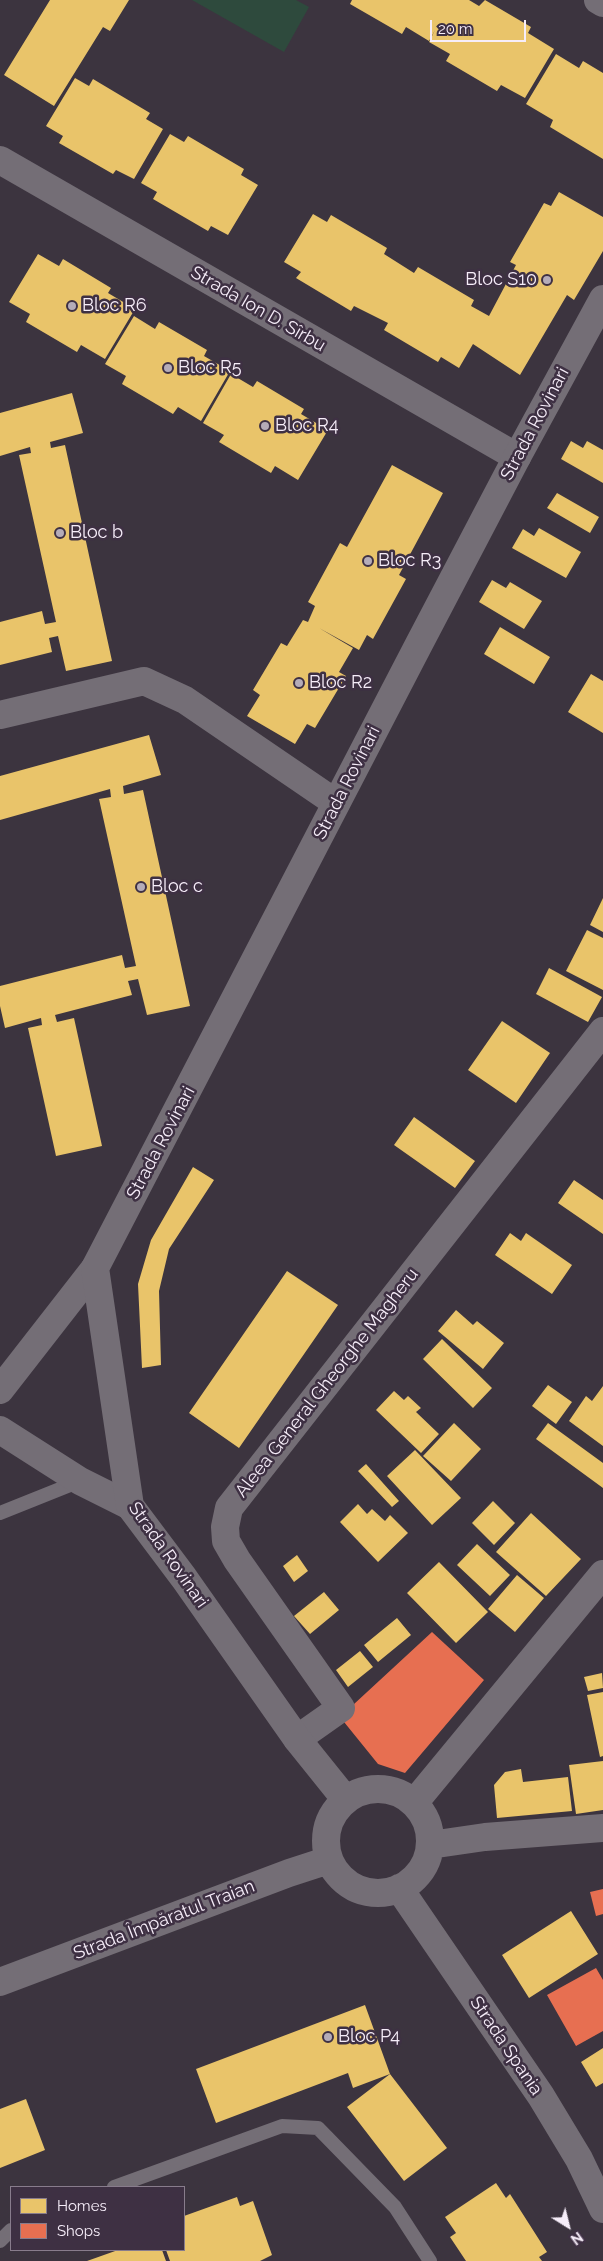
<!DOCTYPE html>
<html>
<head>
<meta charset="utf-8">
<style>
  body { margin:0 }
  #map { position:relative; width:603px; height:2261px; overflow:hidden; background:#3c343f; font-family:Raleway,sans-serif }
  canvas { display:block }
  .legend { position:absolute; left:10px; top:2186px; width:175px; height:65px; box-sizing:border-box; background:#3e3043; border:1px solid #887c8c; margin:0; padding:6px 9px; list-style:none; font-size:15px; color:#f6edf9 }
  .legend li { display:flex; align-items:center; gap:10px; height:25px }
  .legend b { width:25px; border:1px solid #887c8c }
  .north { position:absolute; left:543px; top:2201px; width:50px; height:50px; -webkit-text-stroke:4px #3e3043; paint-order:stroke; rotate:144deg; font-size:14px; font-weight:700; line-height:20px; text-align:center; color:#f6edf9 }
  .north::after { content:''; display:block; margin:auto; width:18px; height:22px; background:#f6edf9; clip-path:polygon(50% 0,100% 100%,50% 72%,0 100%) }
  .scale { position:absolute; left:430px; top:20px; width:96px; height:22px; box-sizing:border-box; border:2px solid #f6edf9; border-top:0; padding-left:6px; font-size:15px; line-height:18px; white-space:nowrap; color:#f6edf9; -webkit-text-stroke:4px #3e3043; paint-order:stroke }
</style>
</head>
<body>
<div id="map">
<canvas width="603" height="2261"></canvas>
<ul class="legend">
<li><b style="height:14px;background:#e9c46a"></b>Homes</li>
<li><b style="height:14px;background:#e76f51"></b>Shops</li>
</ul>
<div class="north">N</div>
<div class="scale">20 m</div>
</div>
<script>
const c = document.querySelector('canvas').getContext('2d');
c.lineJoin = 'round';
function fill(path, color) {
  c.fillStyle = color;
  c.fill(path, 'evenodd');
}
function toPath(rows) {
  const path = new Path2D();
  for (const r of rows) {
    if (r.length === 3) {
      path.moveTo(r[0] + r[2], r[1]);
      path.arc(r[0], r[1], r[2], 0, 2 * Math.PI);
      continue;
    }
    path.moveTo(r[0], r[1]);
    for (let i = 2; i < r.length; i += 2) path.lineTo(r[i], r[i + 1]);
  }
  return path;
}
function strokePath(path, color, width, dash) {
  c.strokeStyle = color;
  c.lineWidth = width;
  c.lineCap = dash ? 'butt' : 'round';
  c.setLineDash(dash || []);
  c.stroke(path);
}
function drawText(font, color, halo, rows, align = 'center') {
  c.font = font + ' Raleway,sans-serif';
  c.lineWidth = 5;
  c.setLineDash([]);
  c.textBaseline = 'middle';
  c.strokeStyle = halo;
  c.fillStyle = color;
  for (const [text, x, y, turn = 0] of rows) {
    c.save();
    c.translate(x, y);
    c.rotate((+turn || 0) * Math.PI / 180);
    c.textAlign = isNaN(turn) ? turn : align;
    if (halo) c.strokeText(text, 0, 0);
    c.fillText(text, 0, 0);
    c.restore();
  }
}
fill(toPath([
  [192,0,296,0,309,7,284,52]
]), '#2e4a3d');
fill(toPath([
  [50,0,129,0,110,31,103,27,54,106,4,75],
  [352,0,469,0,479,6,485,0,531,27,528,33,554,49,525,98,501,85,497,91,446,61,450,54,429,42,435,30,429,41,406,27,402,34,350,4],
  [556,54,579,68,583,61,603,73,603,159,550,127,553,120,526,104],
  [75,78,89,86,93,79,150,113,146,119,163,129,134,179,116,170,113,174,59,143,63,136,46,126],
  [170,134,184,142,188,136,244,169,241,175,258,185,228,235,211,226,208,231,153,199,157,192,141,183],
  [559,192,603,217,603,251,574,300,567,295,520,375,473,344,459,368,441,357,438,362,384,330,388,323,354,306,351,311,296,278,301,272,284,262,313,214,327,222,331,215,387,248,384,254,414,273,418,267,474,300,471,306,489,316,516,265,510,262,544,203,551,206],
  [38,254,59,266,63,259,111,288,108,293,135,309,105,359,81,345,77,352,26,322,30,314,9,302],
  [134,316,155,329,159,322,207,350,204,356,230,371,201,421,178,407,173,414,122,384,126,376,105,364],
  [231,374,253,387,257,381,304,409,301,414,328,430,298,480,275,466,271,473,219,442,224,435,203,423],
  [72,393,83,433,50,442,51,448,65,445,112,661,66,671,58,636,49,638,52,652,0,665,0,622,42,611,45,624,56,622,19,455,31,453,30,447,0,456,0,413],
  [571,441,583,448,587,441,603,450,603,483,561,459],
  [392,465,443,493,399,575,406,579,373,639,367,635,359,650,319,628,353,648,339,672,346,676,315,728,307,724,295,744,247,716,260,695,253,690,281,643,287,646,303,620,308,622,315,606,308,602,340,543,347,547],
  [557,493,599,517,590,533,547,508],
  [539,528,581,552,566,578,512,548,523,529,534,536],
  [492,580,506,588,510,582,542,601,524,629,479,602],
  [500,627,550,657,534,684,484,654],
  [591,674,603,681,603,733,568,712],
  [149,735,161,775,123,786,124,794,143,790,190,1006,147,1015,138,979,128,981,132,995,55,1015,57,1022,74,1018,102,1146,56,1156,28,1028,42,1025,41,1018,5,1028,0,1006,0,986,122,955,125,968,136,966,99,799,111,797,110,789,0,820,0,776],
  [603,898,603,932,590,925],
  [587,930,603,938,603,990,566,971],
  [549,968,602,997,588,1022,536,994],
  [502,1021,550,1053,516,1103,468,1070],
  [414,1117,475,1161,455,1188,394,1145],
  [193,1167,214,1180,169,1249,159,1291,161,1365,142,1368,138,1284,151,1240],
  [574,1180,603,1200,603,1234,558,1203],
  [510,1233,521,1241,526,1233,572,1265,552,1294,495,1255],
  [287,1271,338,1305,239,1448,189,1413],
  [456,1310,473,1325,477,1321,504,1343,483,1369,438,1331],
  [442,1339,492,1388,473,1408,423,1359],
  [548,1385,572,1402,556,1424,532,1406],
  [603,1386,603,1446,569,1421,586,1396,592,1401],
  [394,1391,404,1400,408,1396,421,1408,416,1412,439,1434,421,1453,376,1410],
  [454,1423,481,1449,451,1481,423,1456],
  [548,1423,603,1463,603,1488,536,1439],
  [415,1450,461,1498,432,1525,387,1476],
  [366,1464,399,1501,392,1507,358,1471],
  [493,1501,515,1523,494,1545,472,1523],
  [358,1504,367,1514,372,1509,385,1521,390,1515,408,1533,378,1562,340,1522],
  [531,1513,581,1559,546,1596,496,1552],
  [477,1544,510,1575,490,1596,457,1565],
  [297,1555,308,1571,294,1582,283,1566],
  [439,1562,488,1612,456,1643,407,1593],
  [517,1575,544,1598,515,1632,488,1609],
  [324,1592,339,1610,310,1634,294,1616],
  [397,1618,411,1635,378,1662,364,1645],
  [360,1651,373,1667,348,1687,336,1670],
  [602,1673,603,1688,588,1691,584,1677],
  [603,1692,603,1756,600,1757,587,1695],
  [603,1761,603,1810,576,1814,569,1765],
  [521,1769,523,1782,568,1777,572,1811,497,1818,494,1785,505,1772],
  [571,1911,598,1954,529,1998,502,1955],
  [365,2005,390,2074,447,2148,404,2181,347,2107,390,2074,353,2088,348,2073,216,2123,196,2069],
  [603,2048,603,2083,596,2087,581,2062],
  [26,2099,45,2150,0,2168,0,2109],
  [496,2183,506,2198,510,2194,547,2252,539,2257,542,2261,466,2261,450,2237,456,2233,445,2217],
  [237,2197,240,2206,253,2201,272,2255,260,2261,170,2261,166,2250,184,2250,184,2216],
  [118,2250,162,2250,166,2261,87,2261]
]), '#e9c46a');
fill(toPath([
  [432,1632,484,1680,405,1773,378,1764,340,1717],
  [603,1889,603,1914,596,1916,590,1892],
  [596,1968,603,1980,603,2031,576,2046,547,1995]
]), '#e76f51');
strokePath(toPath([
  [0,1513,80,1481],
  [114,2187,282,2126,318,2128,395,2207,430,2261],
  [0,2241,11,2230]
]), '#746e76', 14);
strokePath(toPath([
  [598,0,603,3],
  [0,160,517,457],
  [0,715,144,681,185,700,336,803],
  [0,1390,95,1268],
  [0,1430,80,1481,130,1506],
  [297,1739,341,1708,237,1560,226,1541,225,1527,229,1508,603,1031]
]), '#746e76', 28);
strokePath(toPath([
  [378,1841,52],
  [346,1800,297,1739,184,1578,130,1506,95,1268,418,646,517,457,603,299],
  [414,1803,603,1574],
  [430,1845,485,1837,603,1828],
  [399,1888,541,2096,579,2159,603,2209],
  [0,1982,289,1873,329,1860]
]), '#746e76', 28);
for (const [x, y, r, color] of [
  [547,280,5,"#b5acb8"],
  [72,306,5,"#b5acb8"],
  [168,368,5,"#b5acb8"],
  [265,426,5,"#b5acb8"],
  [60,533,5,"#b5acb8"],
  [368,561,5,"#b5acb8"],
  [299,683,5,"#b5acb8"],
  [141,887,5,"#b5acb8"],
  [328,2037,5,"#b5acb8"]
]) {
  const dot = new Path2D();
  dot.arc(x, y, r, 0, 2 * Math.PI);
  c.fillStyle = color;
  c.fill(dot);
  strokePath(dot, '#3e3043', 2);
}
drawText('18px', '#f6edf9', '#3e3043', [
  ["Bloc S10",537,280,"right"],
  ["Bloc R6",82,306],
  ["Bloc R5",178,368],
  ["Bloc R4",275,426],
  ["Bloc b",70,533],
  ["Bloc R3",378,561],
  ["Bloc R2",309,683],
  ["Bloc c",151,887],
  ["Bloc P4",338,2037]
], 'left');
drawText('18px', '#f6edf9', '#3e3043', [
  ["Strada Ion D. Sîrbu",258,309,30],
  ["Strada Rovinari",535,424,-62],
  ["Strada Rovinari",347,783,-63],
  ["Strada Rovinari",161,1143,-62],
  ["Aleea General Gheorghe Magheru",327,1383,-52],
  ["Strada Rovinari",168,1555,55],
  ["Strada Împăratul Traian",164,1920,-21],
  ["Strada Spania",506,2046,56]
]);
</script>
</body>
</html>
